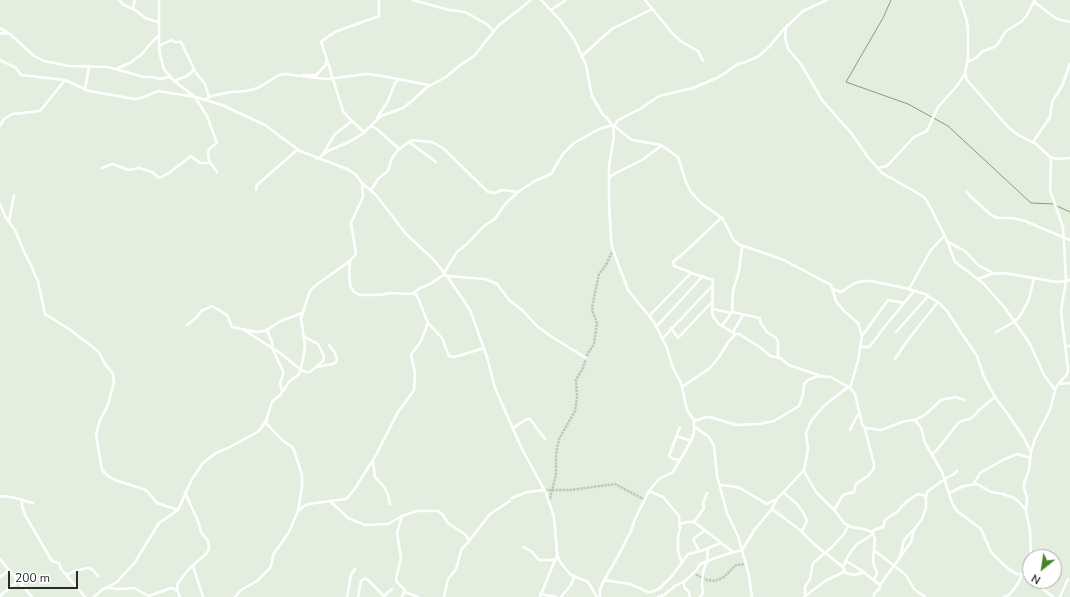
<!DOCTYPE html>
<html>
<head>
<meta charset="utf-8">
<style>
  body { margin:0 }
  #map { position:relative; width:1070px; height:597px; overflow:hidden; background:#e3eedf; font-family:"Nunito Sans",sans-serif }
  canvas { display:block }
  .north { position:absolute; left:1022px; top:549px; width:40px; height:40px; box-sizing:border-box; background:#fff; border:1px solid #a9aba9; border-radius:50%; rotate:210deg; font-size:11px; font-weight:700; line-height:16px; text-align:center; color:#292d27 }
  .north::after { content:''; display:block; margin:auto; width:14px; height:18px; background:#468524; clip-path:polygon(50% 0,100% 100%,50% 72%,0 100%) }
  .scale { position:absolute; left:8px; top:571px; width:70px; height:18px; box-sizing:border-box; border:2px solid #292d27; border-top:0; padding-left:5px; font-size:12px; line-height:14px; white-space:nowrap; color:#292d27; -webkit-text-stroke:3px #fff; paint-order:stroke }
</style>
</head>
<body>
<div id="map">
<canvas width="1070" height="597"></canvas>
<div class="north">N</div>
<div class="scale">200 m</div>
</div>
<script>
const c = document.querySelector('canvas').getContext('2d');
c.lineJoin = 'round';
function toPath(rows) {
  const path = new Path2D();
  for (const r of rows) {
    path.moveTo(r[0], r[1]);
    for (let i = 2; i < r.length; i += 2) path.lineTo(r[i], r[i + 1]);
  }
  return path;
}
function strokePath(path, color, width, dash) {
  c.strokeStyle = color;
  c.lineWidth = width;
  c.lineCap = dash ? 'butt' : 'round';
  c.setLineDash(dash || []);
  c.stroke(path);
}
strokePath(toPath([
  [891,0,883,18,846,82,908,104,948,126,1031,203,1054,204],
  [1057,206,1070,212]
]), '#7fa170', 1);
strokePath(toPath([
  [545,490,570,490,615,484,645,500],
  [549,502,556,475,556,454,559,439,575,411,577,398,576,380,583,368,587,355,594,344,597,323,593,313,592,307,599,274,606,265,613,250],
  [693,573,707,580,715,581,724,577,736,565,745,564]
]), '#bec7ba', 2.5, [2.5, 1]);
strokePath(toPath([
  [119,0,124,5,135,10,145,18,158,22],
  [159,0,159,46,160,55,164,69,174,81,195,97,222,105,265,125,300,151,347,169,355,174,362,183,376,195,406,234,434,260,449,279,470,310,487,357,495,388,522,449,546,493,554,517,557,552,559,560,564,567,571,575,588,582,597,597],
  [413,0,449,10,465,12,488,25,493,31],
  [541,0,560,20,574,39,586,65,592,96,603,115,606,117,613,126,614,136,609,166,609,203,611,240,613,250,628,290,654,322,667,348,673,368,681,383,687,410,694,420,698,420,706,417,710,417,736,425,759,424,774,421,799,406,803,395,804,384,808,380,818,376,831,377,850,388,855,394,862,424,865,428,881,430,905,421,915,420,921,428,925,443,942,472,952,503,957,511,981,529,991,552,1005,566,1016,574,1025,574],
  [645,0,672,33,682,42,698,51,703,61],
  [960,0,967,21,968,30,968,58,965,73,967,80,1008,127,1018,135,1036,144,1050,157,1051,159,1050,190,1063,227,1066,281,1061,311,1068,370,1067,374,1056,387,1050,410,1035,439,1031,452,1029,470,1024,483,1024,488,1027,498,1026,512,1030,530,1031,557],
  [1034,2,1057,19,1070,22],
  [133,8,135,0],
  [551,10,566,0],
  [0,28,8,33],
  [614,28,652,9],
  [786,28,785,38,788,49,801,64,822,100,852,134,867,156,882,173,914,191,924,197,927,201,946,238,955,262,983,283,1005,308,1030,344,1044,375,1055,390],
  [0,33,10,34,34,56,44,61,69,66,108,67,144,77,153,77,160,79,170,77],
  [159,46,171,40,175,42,181,42,196,73,205,84,209,97],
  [583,55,613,28],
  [0,60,16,68,21,75,65,80,89,91,135,99,141,98,158,91,195,97,207,116,217,143,209,149,208,153,209,161,217,172],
  [327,60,343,111,349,118,364,132],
  [968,62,977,57,983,51,992,48,997,45,1006,31,1021,22,1027,15,1035,0],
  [118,68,130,63,142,54,150,44,158,36],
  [303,75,316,75,325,66,327,59,321,42,326,38,335,32,379,16,379,0],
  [174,81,187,76,194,70],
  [85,90,89,66],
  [205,100,211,96,231,92,246,91,258,88,279,75,285,74,326,79,367,74,382,76,429,85],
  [377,118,388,101,395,83,399,79],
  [0,126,4,119,12,114,40,111,65,80],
  [371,126,377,129,399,149],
  [614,126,632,140,661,145,678,157,686,182,691,192,701,203,723,219,733,239,738,244,784,260,831,285,836,301,844,311,858,323,862,336,858,361,850,388],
  [614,126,618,120,640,109,659,96,693,88,719,77,738,64,746,62,759,56,770,46,782,31,803,11,827,0],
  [409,142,436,162],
  [1033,142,1050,117,1052,102,1062,86,1070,64],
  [323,154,335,134,352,121],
  [1050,157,1057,159,1070,158],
  [317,159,328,151,351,141,362,134,381,116,403,108,413,100,427,87,446,77,459,66,474,56,498,26,531,0],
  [102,168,112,164,129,170,139,168,152,172,159,178,169,173,191,156,200,163,210,163],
  [878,168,887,166,914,137,927,131,938,107,956,87,965,74],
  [609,178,614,174,642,160,661,146],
  [256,190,257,185,297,150],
  [371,190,378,179,388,171,392,158,398,150,409,142,412,140,432,142,443,148,488,192,495,193,502,190,517,192],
  [967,192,970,196,991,215,998,218,1012,218,1025,221,1070,240],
  [0,204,6,218,15,230,25,254,31,265,34,273,38,281,45,314,69,329,98,351,105,364,113,374,114,382,108,405,100,420,96,434,102,470,108,476,115,480,146,490,157,503,178,510],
  [9,221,14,195],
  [948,242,965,251,978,265,993,273],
  [742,247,739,271,733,291,732,312,760,318,760,322,767,332,776,338,778,342,778,358],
  [350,262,349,270,350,285,354,292,360,295,381,295,389,293,412,294,420,288,430,284,445,274],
  [690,272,674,266,673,262,686,251,722,217],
  [444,273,457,252,467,244,484,226,495,219,505,204,518,192,535,181,551,174,563,154,574,143,599,129,613,125],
  [447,276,485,279,497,284,510,301,522,310,538,327,552,337,586,358],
  [978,279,991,274,1004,273,1051,281,1059,282,1070,280],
  [833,289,841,292,855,283,863,281,871,281,905,288,925,294,939,303,947,311,960,331,977,356,984,377,995,397,1007,413,1024,438,1031,452],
  [909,289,931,250,944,236],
  [415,293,418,298,428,323,442,338,449,356,454,357,458,356,484,348],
  [713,309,731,313],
  [649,316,691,273,713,280,712,313,714,318,719,324,735,334],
  [187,325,196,318,201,311,212,306,227,315,232,327,257,332,265,331,281,321,302,313],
  [722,326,732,312],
  [656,327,703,276],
  [671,328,678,338,712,302],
  [244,330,269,346,280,353,301,370,306,372,310,372,323,361,324,356,318,344,303,336],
  [267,330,272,342,273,350,283,371,283,375,280,383,282,391],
  [733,332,743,315],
  [896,332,928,296],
  [996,332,1014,322,1020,316,1029,299,1034,278],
  [862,336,888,300,904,303],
  [662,339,713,285],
  [1065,346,1070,346],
  [861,347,869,347,871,345,886,325,914,291],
  [895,359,907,341,938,302],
  [317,367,333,364,336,362,337,359,335,353,329,345],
  [1059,384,1070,383],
  [682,387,710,368,719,357,729,341,736,334,739,334,761,348,770,356,780,358,789,365,818,375],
  [915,420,926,414,941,400,956,397,964,400],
  [680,427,669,456,673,459,680,460],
  [695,427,709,437,714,446,717,476,727,513,738,536,749,575,752,597],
  [513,428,527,419,530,419,545,439],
  [850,430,856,418,859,414],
  [676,436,691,441],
  [932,454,936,451,959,422,972,418,979,410,995,397],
  [373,461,375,477,384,487,388,495,390,504],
  [804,471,816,492,836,512,844,523,851,527,864,529,872,532,873,534,875,539,873,562,877,573,874,580],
  [974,484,980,473,1003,460,1017,454,1031,458],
  [719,485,731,486,740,488,767,504,777,499],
  [649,491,663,497,679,516,680,528,678,537,678,551,682,563],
  [784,493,797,504,804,514,807,521,802,532],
  [949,493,964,486,977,484,991,492,1003,494,1014,498,1018,501,1026,510],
  [0,496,11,497,33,503],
  [512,498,527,492,545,490],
  [22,500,22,506,25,515,52,561,59,563,61,569,85,597],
  [330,501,348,518,365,525,388,524,402,516,417,511,438,511,443,515,448,523,466,535,469,541],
  [772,509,800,530,815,545,843,567,846,573,854,575,864,572],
  [834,510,843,495,854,492,856,484,869,475,874,468,874,464,865,429],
  [298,511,304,506,308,504,346,499,354,490,376,455,398,412,414,390,415,373,411,355,421,341,428,323],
  [402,516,397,533,401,558,396,579,397,582,405,590,402,597],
  [694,522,704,508,703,503,707,493],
  [680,524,687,522,694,522,733,552],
  [872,532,874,530,883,527,885,520,898,511,903,505,909,500,918,494,926,496],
  [523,547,531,551,539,560,556,560],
  [699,551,693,539,704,531],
  [875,551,906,575,914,589,925,597],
  [900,557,904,540,913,530],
  [0,559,32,597],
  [1030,560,1025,573,1030,578],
  [846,561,861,570,880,585,880,588,874,594,874,597],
  [193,566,203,597],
  [843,567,848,556,856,545,873,534],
  [67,575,74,571,88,568,93,570,98,576],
  [0,577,9,570],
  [604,580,630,584,648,592,652,592,660,588,672,576,688,554,701,551,721,543],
  [1033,581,1053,597],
  [684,582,684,587,689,592,690,597],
  [880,585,911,542,914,530,922,519,926,508,926,496,928,491,945,479,954,474,957,471],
  [105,588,117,582,135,562,159,523,178,510,192,479,203,463,216,453,228,448,259,431,266,421,272,402,280,395,289,382,299,374,303,360,305,346,301,318,310,291,316,285,350,261,356,254,351,223,363,197,362,183],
  [177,590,178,583,189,569,207,553,209,548,208,541,201,532,198,521,185,493],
  [405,592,418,597],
  [540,594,556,597],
  [0,596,18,581],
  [805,596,805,587,810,579,813,563,832,547,844,534,848,526],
  [94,597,103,589,107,588,120,589,134,588,145,594,149,596,171,588,177,590,180,597],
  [235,597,241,590,257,581,270,568,272,562,273,555,289,532,298,511,302,487,302,475,294,450,292,447,282,440,265,422],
  [347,597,351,575,355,569],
  [358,597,361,581,364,579,367,579,384,596,392,589],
  [444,597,448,579,456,569,462,548,465,546,490,514,510,501],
  [540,597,557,555],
  [561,597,571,585,574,577],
  [600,597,600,590,603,582,617,558,631,531,635,519,649,491,659,479,673,472,691,441,694,433,694,420],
  [658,597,664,595,675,586,685,581,696,571,700,564,721,556,742,550,755,529,772,509,777,499,804,470,808,449,806,433,811,421,825,405,848,387],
  [700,597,703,593,702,587,703,572,707,561,708,548],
  [804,597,825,581,844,572],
  [1004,597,1009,595,1014,589,1020,580,1022,574],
  [1060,597,1068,579]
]), '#fff', 2.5);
</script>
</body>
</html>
